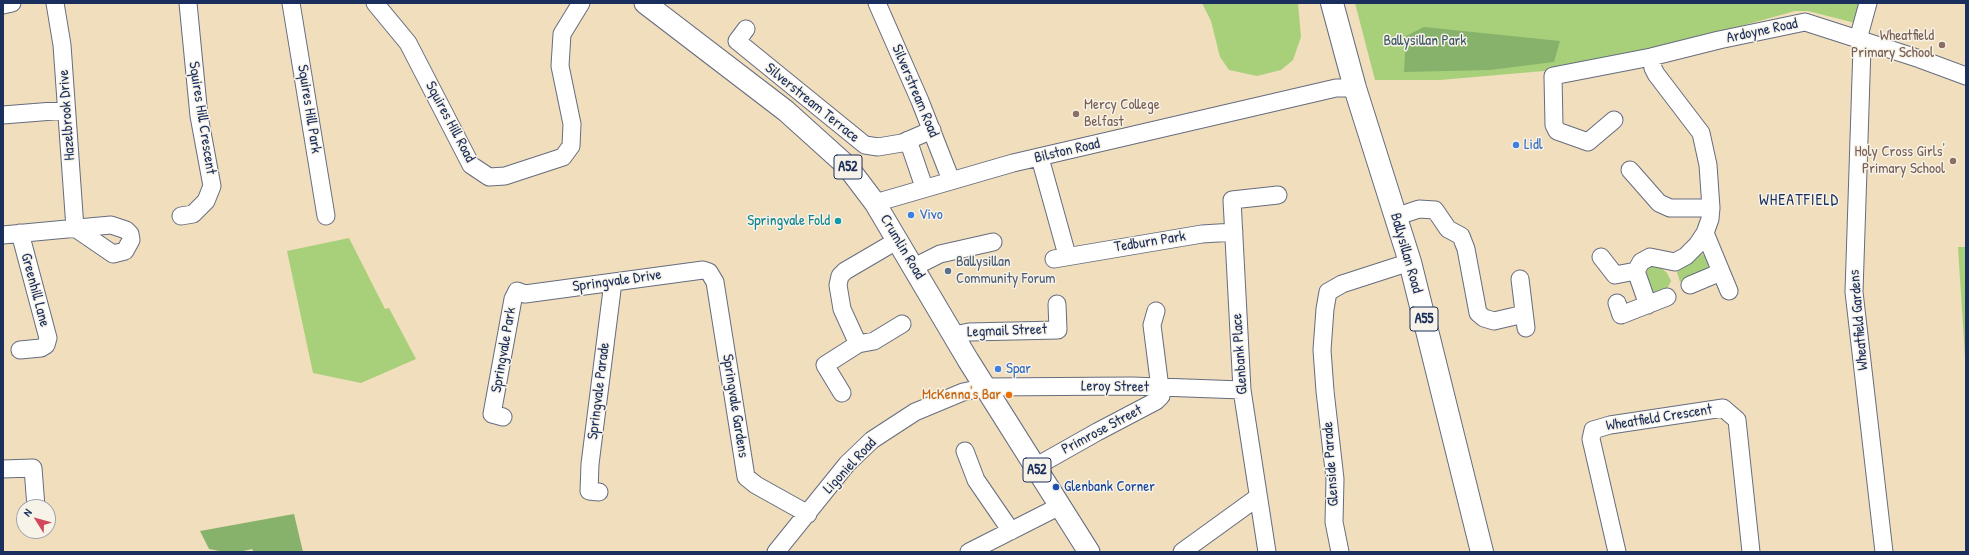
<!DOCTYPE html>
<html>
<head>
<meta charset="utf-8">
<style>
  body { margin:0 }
  #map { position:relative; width:1969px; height:555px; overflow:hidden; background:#f0debc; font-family:"Patrick Hand",sans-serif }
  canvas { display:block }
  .frame { position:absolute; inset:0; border:4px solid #1b2f5e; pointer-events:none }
  .north { position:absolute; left:16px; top:499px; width:40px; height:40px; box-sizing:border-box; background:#f7f3e8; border:1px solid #9fa5b1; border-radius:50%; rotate:307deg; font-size:11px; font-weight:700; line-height:16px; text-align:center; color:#1b2f5e }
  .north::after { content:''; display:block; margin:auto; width:14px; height:18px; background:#d1495b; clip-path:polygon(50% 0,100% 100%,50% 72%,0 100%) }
</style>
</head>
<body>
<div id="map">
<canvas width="1969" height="555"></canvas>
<div class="frame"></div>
<div class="north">N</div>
</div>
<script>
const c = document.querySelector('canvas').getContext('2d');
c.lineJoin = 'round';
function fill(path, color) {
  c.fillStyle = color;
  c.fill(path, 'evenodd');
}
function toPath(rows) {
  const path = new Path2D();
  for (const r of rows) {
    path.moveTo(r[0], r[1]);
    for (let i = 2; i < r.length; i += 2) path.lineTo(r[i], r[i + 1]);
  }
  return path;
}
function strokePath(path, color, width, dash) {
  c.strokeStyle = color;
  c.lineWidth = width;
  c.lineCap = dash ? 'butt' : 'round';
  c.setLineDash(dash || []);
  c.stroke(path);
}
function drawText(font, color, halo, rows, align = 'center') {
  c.font = font + ' "Patrick Hand",sans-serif';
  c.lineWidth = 3;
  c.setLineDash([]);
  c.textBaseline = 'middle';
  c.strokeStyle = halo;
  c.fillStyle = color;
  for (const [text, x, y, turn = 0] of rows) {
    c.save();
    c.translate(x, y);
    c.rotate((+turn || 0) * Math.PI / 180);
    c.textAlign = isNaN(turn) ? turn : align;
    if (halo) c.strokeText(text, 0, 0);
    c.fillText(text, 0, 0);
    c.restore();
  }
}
fill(toPath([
  [1202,3,1298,3,1301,37,1293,60,1281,70,1257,76,1229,70,1220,57,1211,21],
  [1355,3,1859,3,1855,23,1808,11,1795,11,1669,46,1567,69,1440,80,1375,80],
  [349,238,385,309,389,308,416,359,361,383,313,373,287,251],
  [1958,247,1966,247,1966,357,1965,357],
  [1697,254,1702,254,1706,257,1709,265,1707,268,1705,272,1680,282,1677,272],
  [1653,265,1659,266,1667,273,1671,281,1666,291,1654,294,1649,291,1646,274,1647,269]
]), '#a8d07b');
fill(toPath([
  [1424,27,1560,41,1554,62,1490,70,1404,72,1406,36],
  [294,514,303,552,254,552,252,549,239,552,225,552,209,549,200,531]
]), '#86b26b');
const minor = toPath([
  [55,3,62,45,75,228],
  [291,3,326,216],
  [375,3,408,43,471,165,489,177,505,176,563,157,571,146,572,124,560,66,562,34,581,3],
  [877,3,920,101,951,180],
  [1868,3,1860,32,1862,47,1854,292,1884,552],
  [3,5,12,3],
  [746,29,737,41,865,145,878,147,902,143,932,130],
  [3,115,66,110],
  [1614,120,1588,142,1557,131,1554,125,1553,76,1651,57,1719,40,1805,22,1920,59,1966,76],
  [908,140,924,187],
  [1040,158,1067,255],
  [1630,170,1659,203,1670,208,1711,208],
  [875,203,1013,163,1336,88,1355,88],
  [181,216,193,214,206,201,212,186,199,116,188,3],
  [1395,217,1419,209,1435,210,1448,229,1461,236,1466,249,1478,313,1484,318,1494,321,1524,314],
  [20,233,48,338,46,345,41,348,20,350],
  [1705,233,1729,291],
  [3,235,67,229,111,225,126,230,130,234,131,240,125,251,113,254,75,228],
  [1601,257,1615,275,1636,271],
  [1054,259,1202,234,1234,232],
  [914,267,940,254,993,242],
  [1520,279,1526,328],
  [1690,285,1721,272],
  [1617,303,1621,315,1667,297],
  [1648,305,1636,271,1641,262,1650,257,1675,262,1686,256,1697,245,1705,233,1710,219,1711,208,1708,165,1701,133,1656,74,1653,68,1651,57],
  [954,335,969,332,1058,330,1057,304],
  [858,344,842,309,838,285,840,276,845,271,898,240],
  [842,393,825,365,858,344,874,341,902,324],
  [503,417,492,414,513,299,517,291,525,294,703,270,709,272,715,282,746,477,756,485,808,514],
  [965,451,976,480,1011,531],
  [1035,467,1097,432,1156,401,1161,396,1152,325,1156,311],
  [3,469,33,468,36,507],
  [599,492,589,491,590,464,613,282],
  [776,552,847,464,872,440,915,412,963,392,987,387,1132,386,1242,390],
  [969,552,1060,506],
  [1182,552,1258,497],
  [1267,552,1242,390,1232,200,1278,195],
  [1340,552,1334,522,1335,479,1325,391,1322,350,1325,309,1328,292,1342,284,1410,262],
  [1617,552,1591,439,1593,430,1610,425,1723,408,1737,420,1751,552]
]);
const major = toPath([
  [645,3,786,111,847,166,875,203,968,360,1089,552]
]);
const highway = toPath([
  [1332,3,1355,88,1410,262,1482,552]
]);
strokePath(minor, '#666c7f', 19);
strokePath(major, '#666c7f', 23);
strokePath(highway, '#666c7f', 24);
strokePath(minor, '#fff', 17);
strokePath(major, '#fff', 21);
strokePath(highway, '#fff', 22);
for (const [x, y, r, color] of [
  [1942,45,4,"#8d6e63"],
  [1076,114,4,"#8d6e63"],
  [1516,145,4,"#3f7fe0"],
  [1953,161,4,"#8d6e63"],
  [911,215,4,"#3f7fe0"],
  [838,221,4,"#0f9aa8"],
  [948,271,4,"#5c6f8a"],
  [998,369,4,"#3f7fe0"],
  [1009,395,4,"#e8710a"],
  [1056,487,4,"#1a4fb4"]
]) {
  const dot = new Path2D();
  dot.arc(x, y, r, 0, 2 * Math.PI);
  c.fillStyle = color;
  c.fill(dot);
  strokePath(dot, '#f7f3e8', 1.5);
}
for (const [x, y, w] of [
  [848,167,28],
  [1424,319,28],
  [1037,470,28]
]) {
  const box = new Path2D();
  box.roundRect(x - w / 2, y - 12, w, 24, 3);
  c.fillStyle = '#f7f3e8';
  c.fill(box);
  strokePath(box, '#1b2f5e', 1);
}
drawText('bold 14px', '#1b2f5e', null, [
  ["A52",848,167],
  ["A55",1424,319],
  ["A52",1037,470]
]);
drawText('15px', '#1b2f5e', '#f7f3e8', [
  ["Ardoyne Road",1762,31,-12],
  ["Silverstream Road",915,91,67],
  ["Silverstream Terrace",812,103,39],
  ["Squires Hill Park",309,109,81],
  ["Hazelbrook Drive",67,115,-94],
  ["Squires Hill Crescent",202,118,81],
  ["Squires Hill Road",450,122,62],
  ["Bilston Road",1067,151,-13],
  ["Tedburn Park",1150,242,-9],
  ["Crumlin Road",902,247,59],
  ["Ballysillan Road",1406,253,74],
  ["Springvale Drive",617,281,-8],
  ["Greenhill Lane",35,290,75],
  ["Wheatfield Gardens",1859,320,-95],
  ["Legmail Street",1007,331,-2],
  ["Springvale Park",504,350,-80],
  ["Glenbank Place",1240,354,-94],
  ["Leroy Street",1115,387,1],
  ["Springvale Parade",599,391,-83],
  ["Springvale Gardens",735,406,81],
  ["Wheatfield Crescent",1659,418,-9],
  ["Primrose Street",1102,430,-28],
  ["Glenside Parade",1331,464,-94],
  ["Ligoniel Road",850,466,-47]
]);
drawText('15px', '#785e54', '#f7f3e8', [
  ["Wheatfield",1934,36],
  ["Primary School",1934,53],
  ["Mercy College",1084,105,"left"],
  ["Belfast",1084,122,"left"],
  ["Holy Cross Girls'",1945,152],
  ["Primary School",1945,169]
], 'right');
drawText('15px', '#3e5765', '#f7f3e8', [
  ["Ballysillan Park",1425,41]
]);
drawText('15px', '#366cbe', '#f7f3e8', [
  ["Lidl",1524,145],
  ["Vivo",919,215],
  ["Spar",1006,369]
], 'left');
drawText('15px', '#0d838f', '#f7f3e8', [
  ["Springvale Fold",830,221]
], 'right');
drawText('15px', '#4e5e75', '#f7f3e8', [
  ["Ballysillan",956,262],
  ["Community Forum",956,279]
], 'left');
drawText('15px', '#c56008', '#f7f3e8', [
  ["McKenna's Bar",1001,395]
], 'right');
drawText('15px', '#164399', '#f7f3e8', [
  ["Glenbank Corner",1064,487]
], 'left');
c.letterSpacing = '1px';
drawText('16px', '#1b2f5e', '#f7f3e8', [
  ["WHEATFIELD",1799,201]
]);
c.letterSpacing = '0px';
</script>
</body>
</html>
